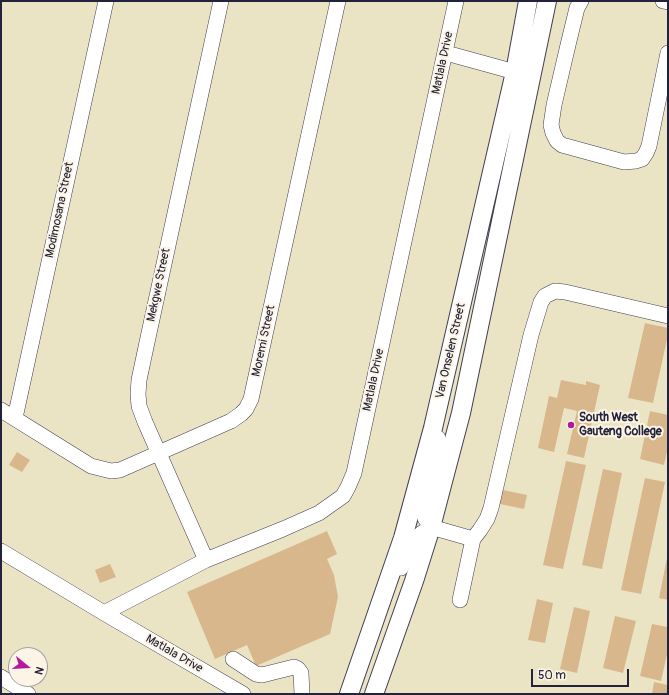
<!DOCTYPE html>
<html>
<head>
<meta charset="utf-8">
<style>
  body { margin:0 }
  #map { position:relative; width:669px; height:695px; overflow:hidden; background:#ebe4c4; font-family:Pangolin,sans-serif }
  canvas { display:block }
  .frame { position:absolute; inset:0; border:2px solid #22223b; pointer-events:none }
  .north { position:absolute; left:8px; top:647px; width:40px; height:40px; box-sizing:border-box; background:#fcf5e5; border:1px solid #a5a1a1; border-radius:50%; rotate:108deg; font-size:11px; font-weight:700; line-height:16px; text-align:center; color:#22223b }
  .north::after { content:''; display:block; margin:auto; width:14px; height:18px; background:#b5179e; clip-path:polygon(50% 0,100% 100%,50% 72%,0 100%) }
  .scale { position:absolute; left:531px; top:669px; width:98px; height:18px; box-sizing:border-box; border:2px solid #22223b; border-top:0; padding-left:5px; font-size:12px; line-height:14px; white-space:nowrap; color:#22223b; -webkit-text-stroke:3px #fcf5e5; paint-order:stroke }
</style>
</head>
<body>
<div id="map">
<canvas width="669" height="695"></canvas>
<div class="frame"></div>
<div class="north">N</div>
<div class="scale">50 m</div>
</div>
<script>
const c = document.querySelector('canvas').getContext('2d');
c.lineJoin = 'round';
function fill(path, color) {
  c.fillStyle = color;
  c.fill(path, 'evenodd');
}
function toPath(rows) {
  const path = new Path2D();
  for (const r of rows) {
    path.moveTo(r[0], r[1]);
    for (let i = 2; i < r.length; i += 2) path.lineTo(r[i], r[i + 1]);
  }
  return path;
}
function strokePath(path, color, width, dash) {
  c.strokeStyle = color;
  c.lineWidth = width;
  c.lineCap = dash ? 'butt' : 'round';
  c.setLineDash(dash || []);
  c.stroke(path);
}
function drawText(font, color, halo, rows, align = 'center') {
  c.font = font + ' Pangolin,sans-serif';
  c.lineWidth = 4;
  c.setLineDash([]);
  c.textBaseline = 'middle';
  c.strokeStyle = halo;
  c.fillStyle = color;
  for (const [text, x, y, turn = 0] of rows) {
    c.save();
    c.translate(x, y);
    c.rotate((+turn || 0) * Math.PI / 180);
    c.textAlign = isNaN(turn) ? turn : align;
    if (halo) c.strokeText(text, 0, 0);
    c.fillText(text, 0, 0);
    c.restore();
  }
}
fill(toPath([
  [645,323,668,328,668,335,653,403,628,398],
  [561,380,586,385,586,381,600,385,584,458,567,454,577,411,564,408,554,452,538,448,549,396,557,398],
  [650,411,668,415,668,447,664,465,640,459],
  [17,452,30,460,22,472,9,465],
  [566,461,586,465,563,569,543,565],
  [603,469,622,473,602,569,582,565],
  [645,478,665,482,641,594,621,590],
  [498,489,527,495,524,509,495,503],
  [327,531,337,554,327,559,334,575,338,597,330,634,256,666,247,645,215,659,187,592],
  [667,558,668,558,668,600,659,598],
  [110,564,116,577,100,583,95,570],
  [537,599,553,603,545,643,528,640],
  [574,607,590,611,577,673,560,669],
  [615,616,636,621,623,673,603,668],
  [652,624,668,627,668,650,661,681,640,676],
  [654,682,668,685,668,694,652,694]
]), '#d9b78d');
const minor = toPath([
  [581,1,577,8,568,45,554,105,551,125,553,133,557,141,562,145,624,162,636,161,642,159,646,153,649,146,668,53],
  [663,1,668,2],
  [446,53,526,75],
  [1,410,91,466,111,471,120,470,231,421,241,414,246,409,251,399,338,1],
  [15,418,106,1],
  [438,438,433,464,422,506,425,518,431,527,473,539,460,600],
  [473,539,480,530,487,519,491,508,531,335,541,302,545,296,555,291,565,292,668,316],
  [1,551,104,613,243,694],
  [206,560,145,422,139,406,138,394,139,380,146,347,221,1],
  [401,568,410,546,414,540,422,533,431,527],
  [104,613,206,560,283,529,319,513,343,496,348,487,354,473,456,1],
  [233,659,256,674,262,675,294,667,298,669,301,673,302,694],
  [1,677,28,694]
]);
const major = toPath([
  [349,694,403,538,433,428,515,72,528,1],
  [374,694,414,581,431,527,461,413,547,1]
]);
strokePath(minor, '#403f50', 16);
strokePath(major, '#403f50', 20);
strokePath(minor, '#fff', 15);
strokePath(major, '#fff', 18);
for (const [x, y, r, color] of [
  [571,425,4,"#b5179e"]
]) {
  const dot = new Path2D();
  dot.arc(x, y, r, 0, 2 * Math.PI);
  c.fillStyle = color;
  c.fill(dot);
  strokePath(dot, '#fcf5e5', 1.5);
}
drawText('12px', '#22223b', '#fcf5e5', [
  ["Matlala Drive",443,63,-78],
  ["Modimosana Street",60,210,-78],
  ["Mekgwe Street",159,285,-78],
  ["Moremi Street",264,341,-78],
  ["Van Onselen Street",451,351,-77],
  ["Matlala Drive",374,380,-78],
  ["Matlala Drive",174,654,30]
]);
drawText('bold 12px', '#22223b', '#fcf5e5', [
  ["South West",579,418],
  ["Gauteng College",579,432]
], 'left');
</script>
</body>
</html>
